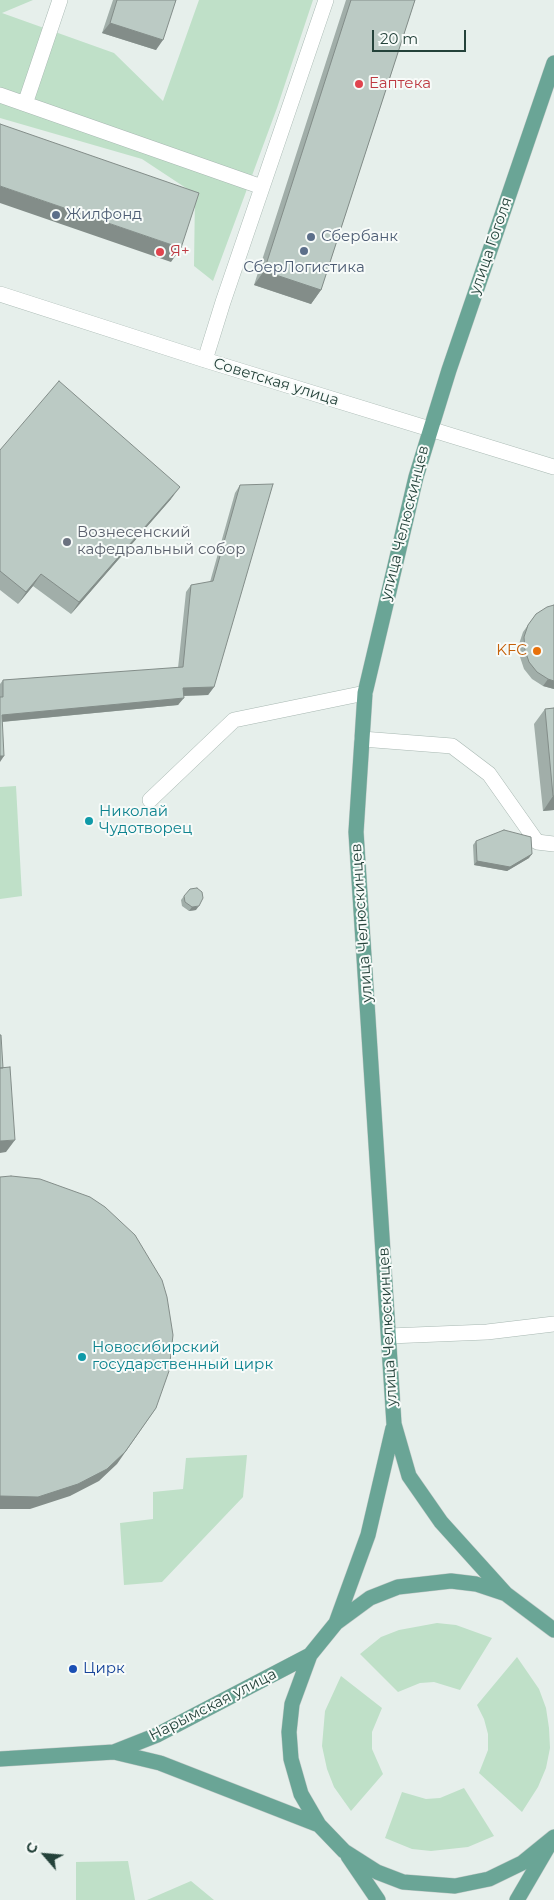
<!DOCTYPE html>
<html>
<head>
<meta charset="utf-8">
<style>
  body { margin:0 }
  #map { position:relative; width:554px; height:1900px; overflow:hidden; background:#e6efeb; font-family:Montserrat,sans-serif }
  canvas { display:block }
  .north { position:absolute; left:20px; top:1830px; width:50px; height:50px; -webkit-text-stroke:4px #f7fbf9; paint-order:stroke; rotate:297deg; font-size:14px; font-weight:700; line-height:20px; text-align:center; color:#24423a }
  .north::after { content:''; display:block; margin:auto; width:18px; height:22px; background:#24423a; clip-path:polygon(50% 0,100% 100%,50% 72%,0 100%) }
  .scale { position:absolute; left:372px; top:30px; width:94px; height:22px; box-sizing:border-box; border:2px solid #24423a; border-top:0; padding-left:6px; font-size:15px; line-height:18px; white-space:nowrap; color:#24423a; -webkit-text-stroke:4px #f7fbf9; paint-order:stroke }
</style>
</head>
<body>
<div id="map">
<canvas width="554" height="1900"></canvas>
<div class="north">С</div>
<div class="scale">20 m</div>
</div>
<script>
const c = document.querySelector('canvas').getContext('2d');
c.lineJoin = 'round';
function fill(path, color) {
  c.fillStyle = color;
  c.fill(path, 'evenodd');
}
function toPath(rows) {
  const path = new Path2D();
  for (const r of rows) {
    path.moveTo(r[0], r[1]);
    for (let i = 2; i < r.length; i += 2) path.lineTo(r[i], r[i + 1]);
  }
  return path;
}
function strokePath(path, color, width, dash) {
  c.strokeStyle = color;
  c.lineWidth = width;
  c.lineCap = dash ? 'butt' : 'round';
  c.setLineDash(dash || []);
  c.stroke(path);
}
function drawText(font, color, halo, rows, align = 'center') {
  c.font = font + ' Montserrat,sans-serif';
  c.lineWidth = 4;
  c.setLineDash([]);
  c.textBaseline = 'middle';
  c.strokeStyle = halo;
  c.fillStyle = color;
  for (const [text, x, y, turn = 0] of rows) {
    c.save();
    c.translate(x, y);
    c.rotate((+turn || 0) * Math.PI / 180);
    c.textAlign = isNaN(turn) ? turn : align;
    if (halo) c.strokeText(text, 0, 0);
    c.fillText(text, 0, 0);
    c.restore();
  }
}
fill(toPath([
  [0,0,33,0,2,13,114,53,163,101,199,0,313,0,277,108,213,281,194,266,195,194,142,159,0,118],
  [16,786,22,896,0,899,0,787],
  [247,1455,243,1497,162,1582,124,1585,120,1523,153,1519,153,1492,183,1489,186,1458],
  [437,1623,456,1625,492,1638,460,1690,434,1682,420,1683,398,1692,360,1654,381,1637,399,1630],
  [517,1657,539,1689,546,1708,549,1728,550,1748,546,1768,538,1787,522,1812,479,1773,488,1750,488,1734,484,1719,477,1705],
  [341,1676,382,1708,372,1732,372,1749,383,1774,351,1811,334,1787,327,1769,322,1746,325,1711],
  [464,1788,494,1836,468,1847,431,1851,412,1849,385,1838,402,1792,426,1799,440,1798],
  [128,1861,135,1900,76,1900,76,1862],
  [191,1881,214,1900,147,1900]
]), '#bfe0c8');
const minor = toPath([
  [0,95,262,187],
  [25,104,60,0],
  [0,294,205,360,554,467],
  [205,360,223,302,326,0],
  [362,739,452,746,489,774,537,842,554,844],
  [150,800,234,720,365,693],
  [389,1336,487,1332,554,1324]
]);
const major = toPath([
  [506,1594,441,1522,409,1476,394,1424,356,832,365,693,416,477,449,370,554,63],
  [336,1623,368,1535,393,1428],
  [554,1630,506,1594,476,1584,451,1581,398,1587,370,1598,336,1623,310,1655,292,1704,289,1732,291,1759,301,1794,319,1825,344,1851,377,1872,403,1882,455,1886,489,1879,522,1863,554,1837],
  [114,1752,157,1735,310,1655],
  [0,1759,114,1752,160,1763,319,1825],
  [348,1856,378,1900],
  [517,1900,548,1847]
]);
strokePath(minor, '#a8b8b2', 16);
strokePath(major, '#c2cac8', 16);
strokePath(minor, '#fff', 15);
strokePath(major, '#6aa596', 15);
fill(toPath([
  [113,0,176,0,156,50,102,33],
  [346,0,415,0,321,290,311,304,254,285],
  [0,450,171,499,71,614,33,586,18,604,0,590],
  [240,485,214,687,208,695,184,696,178,705,2,722,0,762,0,684,3,680,178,668,186,592,191,585,210,582,235,493],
  [554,605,554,689,543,686,532,679,524,669,520,657,519,644,523,632,536,614],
  [554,708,554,810,543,811,534,724,545,709],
  [476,841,529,858,507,871,474,865,473,845],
  [184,896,196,910,189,911,182,906,181,900]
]), '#a1aea9');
fill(toPath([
  [110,23,163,40,156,50,102,33],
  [0,186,181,248,171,262,0,203],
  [264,271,321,290,311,304,254,285],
  [180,487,171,499,71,614,79,602],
  [41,574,33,586,18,604,26,592],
  [548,679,554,681,554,689,543,686],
  [214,687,208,695,178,696,183,688],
  [184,698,178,705,0,722,2,715],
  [0,756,4,756,0,762],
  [553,796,554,796,554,810,543,811],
  [532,854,529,858,507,871,474,865,477,861],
  [199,906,196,910,189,911,192,907],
  [15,1140,6,1152,0,1153,0,1141],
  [156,1408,117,1464,99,1481,70,1496,30,1509,0,1509,0,1496]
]), '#838d89');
const building = toPath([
  [117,0,176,0,163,40,110,23,117,0],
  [351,0,415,0,321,290,264,271,351,0],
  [0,124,199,193,181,248,0,186,0,124],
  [59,381,180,487,79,602,41,574,26,592,0,571,0,450,59,381],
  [273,484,214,687,183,688,184,698,2,715,4,756,0,756,0,697,3,697,3,680,183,667,191,585,213,581,240,485,273,484],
  [554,605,554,681,548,679,537,672,529,662,525,650,524,637,528,625,536,614,547,607,554,605],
  [554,708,554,796,553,796,545,709,554,708],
  [504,830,531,837,532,854,510,867,477,861,476,841,504,830],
  [197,888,202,892,203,898,199,906,192,907,185,902,184,896,190,889,197,888],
  [0,1035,1,1035,3,1068,0,1068,0,1035],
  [10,1067,15,1140,0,1141,0,1068,10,1067],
  [11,1176,40,1179,90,1197,105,1207,135,1235,162,1280,167,1297,173,1335,169,1371,156,1408,125,1452,107,1469,78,1484,38,1497,0,1496,0,1177,11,1176]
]);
fill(building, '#bbcac4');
strokePath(building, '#838d89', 1);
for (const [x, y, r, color] of [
  [359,84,5,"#e0444e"],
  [56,215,5,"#5c6f8a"],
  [311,237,5,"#5c6f8a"],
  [304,251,5,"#5c6f8a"],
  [160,252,5,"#e0444e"],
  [67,542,5,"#6b7280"],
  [537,651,5,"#e8710a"],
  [89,821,5,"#0f9aa8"],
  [82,1357,5,"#0f9aa8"],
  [73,1669,5,"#1a4fb4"]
]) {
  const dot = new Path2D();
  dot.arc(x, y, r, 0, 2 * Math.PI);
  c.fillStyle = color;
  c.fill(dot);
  strokePath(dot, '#f7fbf9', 2);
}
drawText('15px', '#be3a42', '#f7fbf9', [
  ["Еаптека",369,84],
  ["Я+",170,252]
], 'left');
drawText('15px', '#4e5e75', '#f7fbf9', [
  ["Жилфонд",66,215],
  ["Сбербанк",321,237],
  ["СберЛогистика",304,268,"center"]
], 'left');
drawText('15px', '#24423a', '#f7fbf9', [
  ["улица Гоголя",491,246,-71],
  ["Советская улица",276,382,17],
  ["улица Челюскинцев",405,523,-76],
  ["улица Челюскинцев",362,923,-94],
  ["улица Челюскинцев",388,1327,-93],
  ["Нарымская улица",213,1705,-27]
]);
drawText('15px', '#5b616d', '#f7fbf9', [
  ["Вознесенский",77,533],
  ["кафедральный собор",77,550]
], 'left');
drawText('15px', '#c56008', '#f7fbf9', [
  ["KFC",527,651]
], 'right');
drawText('15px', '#0d838f', '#f7fbf9', [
  ["Николай",99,812],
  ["Чудотворец",99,829],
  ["Новосибирский",92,1348],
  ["государственный цирк",92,1365]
], 'left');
drawText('15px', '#164399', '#f7fbf9', [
  ["Цирк",83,1669]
], 'left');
</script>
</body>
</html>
